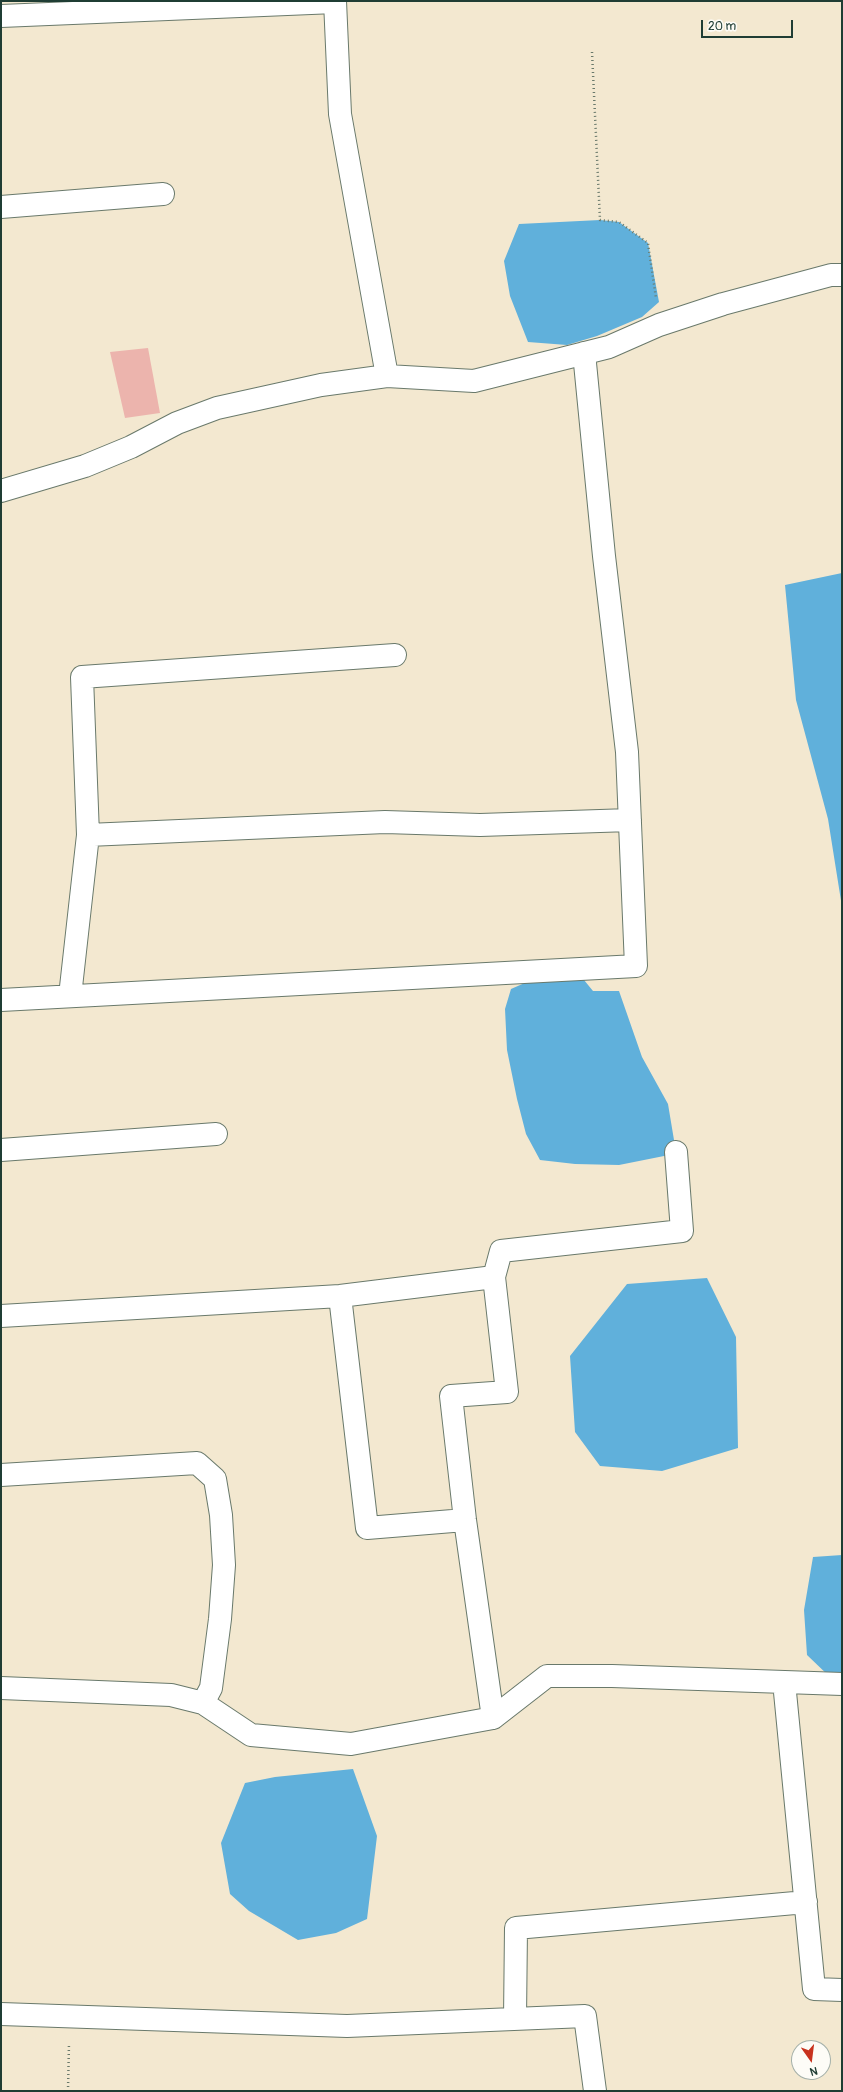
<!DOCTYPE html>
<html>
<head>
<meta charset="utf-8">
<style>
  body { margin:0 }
  #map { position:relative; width:843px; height:2092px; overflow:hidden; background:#f3e8d0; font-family:Pangolin,sans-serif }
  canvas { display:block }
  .frame { position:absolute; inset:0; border:2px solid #1f3d34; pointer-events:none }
  .north { position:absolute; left:791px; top:2040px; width:40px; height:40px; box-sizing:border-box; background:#fdfcf7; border:1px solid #a4b0a9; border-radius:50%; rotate:166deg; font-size:11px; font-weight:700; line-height:16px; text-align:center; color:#1f3d34 }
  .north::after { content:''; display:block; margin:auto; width:14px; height:18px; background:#c8321e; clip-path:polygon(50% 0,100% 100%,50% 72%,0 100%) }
  .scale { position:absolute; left:701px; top:20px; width:92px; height:18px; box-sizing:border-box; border:2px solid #1f3d34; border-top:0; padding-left:5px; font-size:12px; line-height:14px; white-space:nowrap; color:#1f3d34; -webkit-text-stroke:3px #fdfcf7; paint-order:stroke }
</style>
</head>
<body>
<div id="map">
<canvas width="843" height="2092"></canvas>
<div class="frame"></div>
<div class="north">N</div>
<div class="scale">20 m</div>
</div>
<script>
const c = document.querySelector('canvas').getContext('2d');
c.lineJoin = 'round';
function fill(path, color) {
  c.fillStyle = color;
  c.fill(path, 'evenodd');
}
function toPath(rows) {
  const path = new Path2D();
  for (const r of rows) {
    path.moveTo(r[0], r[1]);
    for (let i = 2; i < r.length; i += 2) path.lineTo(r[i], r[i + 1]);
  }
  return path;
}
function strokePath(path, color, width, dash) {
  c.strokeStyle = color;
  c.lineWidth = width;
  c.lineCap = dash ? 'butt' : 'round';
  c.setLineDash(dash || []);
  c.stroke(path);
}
fill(toPath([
  [600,220,619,222,648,243,659,302,642,317,597,336,567,345,528,342,510,296,504,261,519,224],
  [842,573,842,907,828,819,796,700,785,585],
  [536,978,584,980,593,991,619,991,642,1057,668,1104,676,1152,669,1155,619,1165,575,1164,540,1160,526,1134,517,1099,507,1050,505,1009,511,989],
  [707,1278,736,1337,738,1448,662,1471,600,1466,575,1432,570,1356,627,1284],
  [842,1555,842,1679,831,1678,807,1655,804,1610,813,1557],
  [353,1769,377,1836,367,1919,336,1933,298,1940,249,1911,230,1894,221,1843,245,1783,275,1777]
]), '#60b0db');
fill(toPath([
  [148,348,160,413,125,418,110,352]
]), '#ecb4ad');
const street = toPath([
  [335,1,340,114,387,376],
  [1,16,335,2],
  [1,207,163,194],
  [1,491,85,466,131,447,177,423,217,408,321,385,387,376,474,381,609,347,659,325,723,304,831,275,842,275],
  [88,835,385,822,480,825,630,820],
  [70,996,88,835,82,677,395,655],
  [1,1000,636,966,627,752,604,556,584,353],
  [1,1150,216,1134],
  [340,1296,367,1528,465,1520],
  [1,1316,340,1296,494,1277],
  [1,1475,197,1463,215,1479,221,1515,224,1565,220,1619,211,1688,203,1703,171,1695,1,1688],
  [784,1682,814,1989,842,1990],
  [203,1703,251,1735,351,1744,493,1718,547,1676,612,1676,842,1684],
  [493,1718,465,1520,451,1396,507,1392,494,1277,501,1251,682,1231,676,1152],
  [1,2014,347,2026,585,2016,595,2091],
  [515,2019,516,1928,806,1902]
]);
strokePath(street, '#69796b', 24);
strokePath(toPath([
  [592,52,600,220,619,222,648,243,656,298],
  [68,2091,69,2043]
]), '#69796b', 2.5, [1, 3]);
strokePath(street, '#fff', 22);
</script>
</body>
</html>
